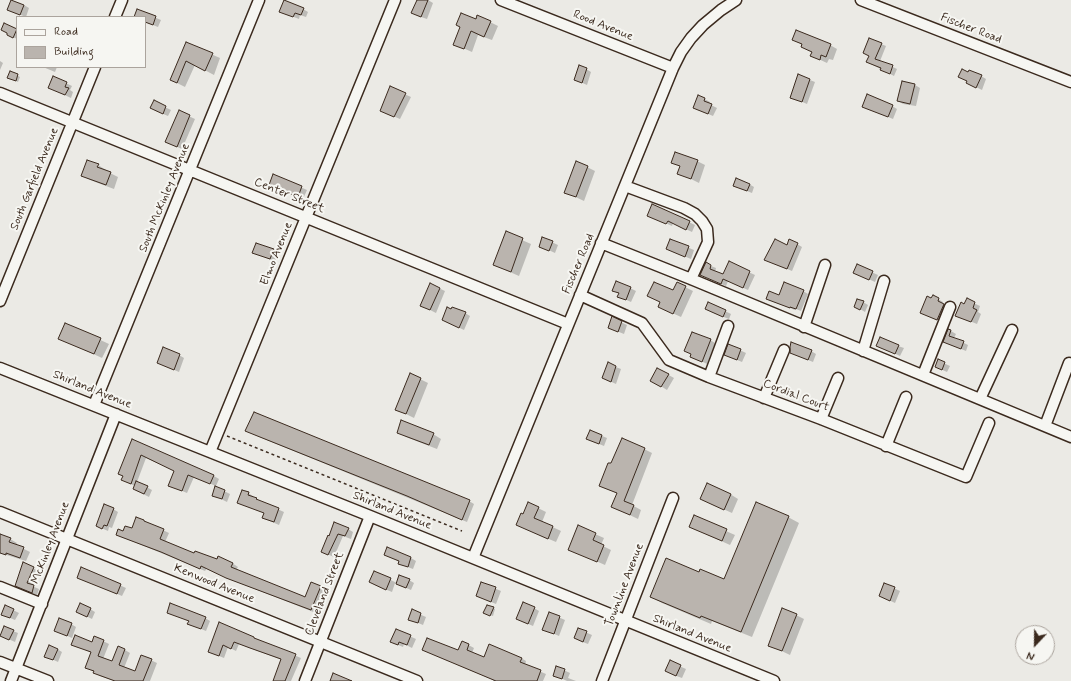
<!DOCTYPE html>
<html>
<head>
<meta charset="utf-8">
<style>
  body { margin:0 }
  #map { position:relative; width:1071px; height:681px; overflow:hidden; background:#ebeae5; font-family:Mynerve,sans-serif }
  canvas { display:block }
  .legend { position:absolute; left:16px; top:16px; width:130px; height:52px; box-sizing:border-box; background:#f6f6f2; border:1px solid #aba49d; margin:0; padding:5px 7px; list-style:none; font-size:12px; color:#3b2a1e }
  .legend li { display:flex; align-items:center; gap:8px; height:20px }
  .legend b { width:20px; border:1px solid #aba49d }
  .north { position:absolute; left:1015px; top:625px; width:40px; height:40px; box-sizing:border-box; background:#f6f6f2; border:1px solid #aba49d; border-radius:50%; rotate:202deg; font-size:11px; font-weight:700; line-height:16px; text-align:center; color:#3b2a1e }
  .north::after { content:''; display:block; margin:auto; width:14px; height:18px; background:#3b2a1e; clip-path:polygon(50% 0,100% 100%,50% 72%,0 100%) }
</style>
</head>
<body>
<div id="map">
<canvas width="1071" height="681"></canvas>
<ul class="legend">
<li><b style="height:5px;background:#f6f6f2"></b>Road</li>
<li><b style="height:11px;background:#bab4ae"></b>Building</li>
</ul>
<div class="north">N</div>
</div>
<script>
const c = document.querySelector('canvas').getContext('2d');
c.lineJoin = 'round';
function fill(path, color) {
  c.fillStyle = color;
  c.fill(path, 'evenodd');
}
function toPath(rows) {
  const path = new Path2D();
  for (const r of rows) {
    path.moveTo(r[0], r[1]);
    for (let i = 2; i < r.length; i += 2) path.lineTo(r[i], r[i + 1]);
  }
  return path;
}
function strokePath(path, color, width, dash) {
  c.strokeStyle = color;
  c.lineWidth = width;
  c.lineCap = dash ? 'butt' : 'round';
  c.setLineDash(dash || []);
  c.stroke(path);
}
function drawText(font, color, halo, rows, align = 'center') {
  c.font = font + ' Mynerve,sans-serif';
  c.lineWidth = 4;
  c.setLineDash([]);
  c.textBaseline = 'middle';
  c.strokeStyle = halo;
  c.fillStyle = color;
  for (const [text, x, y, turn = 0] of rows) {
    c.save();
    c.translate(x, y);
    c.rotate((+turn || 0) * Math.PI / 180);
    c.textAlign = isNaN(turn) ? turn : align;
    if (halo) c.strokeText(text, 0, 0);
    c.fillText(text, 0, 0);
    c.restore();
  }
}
fill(toPath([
  [418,0,428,0,433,3,427,19,418,16],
  [24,5,29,8,26,17,8,10],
  [303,9,308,12,306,17,300,15,299,19,286,14],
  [137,10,161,20,158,27,145,22,145,17,135,17],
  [476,20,490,22,498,26,492,40,478,35,472,52,454,44],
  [4,24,17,30,17,39,13,37],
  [793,40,830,45,837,49,833,60,829,59,827,63,812,56,813,53,802,47,803,45],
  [186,43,220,58,214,75,195,65,185,87,171,80],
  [881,44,886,46,880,61,897,69,894,76,867,62],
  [0,61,3,63,0,70],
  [43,67,57,67,55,72],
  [586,69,591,72,587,85,576,80],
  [11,72,20,77,18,82,11,79],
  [969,73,981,76,986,79,982,90,972,85],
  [53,77,72,86,70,90,73,92,71,98,54,90],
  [810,80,815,82,807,104,791,97],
  [915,85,920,88,916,106,903,104,898,101],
  [391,88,411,97,400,119,386,113],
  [699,96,710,102,709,104,717,108,713,116,699,110],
  [154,102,171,110,168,116,156,111],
  [892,106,897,109,893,119,869,109],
  [180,112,195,119,182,149,166,142],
  [697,161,705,165,699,183,679,173,681,167,672,162],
  [98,165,106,170,106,171,118,177,114,189,90,180,82,175],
  [587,167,595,171,584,201,565,192],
  [273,175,307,190,303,199,275,187],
  [749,184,754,187,752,193,739,188],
  [653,205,695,225,692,232,673,223,672,226,654,218],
  [506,233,531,244,519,276,494,265],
  [543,238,558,245,555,253,540,246],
  [670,240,694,250,691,259,667,249],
  [797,244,802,247,792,271,766,260,787,246],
  [273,250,278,253,275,262,254,252],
  [729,263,755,275,748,290,728,281,726,286,706,277,706,264,716,268,715,272,724,276],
  [858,266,878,275,875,282,860,275],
  [430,284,445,291,436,313,426,308],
  [685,287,693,291,681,317,666,310,661,302,649,296,673,292],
  [630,288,636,291,631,302,618,296,620,294,613,290],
  [803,291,808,294,801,311,796,309,795,310,767,299],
  [932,299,938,299,943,302,943,304,948,307,942,322,926,315],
  [967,300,980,306,978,312,981,314,977,324,962,318],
  [863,302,868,305,865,312,860,309],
  [709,303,731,314,729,319,711,312],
  [465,313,470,316,464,330,443,320],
  [612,318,627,325,624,334,614,330],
  [66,324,109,344,102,358,59,338],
  [951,331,956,334,954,338,968,345,966,351,944,342],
  [710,340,715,343,707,364,697,359,692,354],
  [729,345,746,353,742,362,725,355],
  [878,346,898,346,904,348,900,356],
  [811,351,816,354,813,362,791,353],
  [179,355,184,358,179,372,158,363],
  [939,361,950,366,947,372,936,367],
  [608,364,621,369,616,384,603,378],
  [658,369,674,378,667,390,651,380],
  [420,379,428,383,414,418,396,409],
  [590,431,607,438,604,446,587,439],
  [398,432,433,434,441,439,437,449,406,437],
  [252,434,469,501,474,504,467,522],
  [133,441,214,476,219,479,216,486,194,477,187,493,175,488,170,485,175,471,146,458,137,482,152,490,149,497,139,492,134,489,135,486,122,480],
  [644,449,652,453,632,505,641,510,638,519,613,507,618,494,601,486,611,465],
  [216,487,230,494,227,502,213,495],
  [248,493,253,496,253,498,284,512,279,525,263,518,265,513,238,503],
  [730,494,738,499,732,513,701,499],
  [538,508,546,512,542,522,561,531,556,542,525,529,524,515],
  [113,509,118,512,112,528,109,527,108,531,97,526],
  [694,517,735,535,730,545,690,527],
  [788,517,799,523,752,637,712,621,711,624,662,603,651,597,700,573,725,580],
  [144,521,169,533,165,542,194,554,217,561,232,563,238,567,236,570,306,598,320,587,326,591,316,613,232,580,207,568,205,571,117,535,132,530],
  [579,527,604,538,601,545,611,550,605,565,569,549],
  [348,529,353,532,351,539,343,536,334,557,322,552,328,537],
  [0,536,10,539,17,543,16,545,30,552,26,561,0,553],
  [385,555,404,556,411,558,416,561,413,569,405,566,400,563,400,562],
  [33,568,38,571,32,586,39,589,37,595,21,589],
  [82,568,126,588,122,596,84,580],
  [374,572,397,583,409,580,414,583,411,590,395,583,392,592,375,585],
  [482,583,501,591,496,604,477,596],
  [885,584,900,591,895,603,880,596],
  [493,608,495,609,493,616,487,614],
  [534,608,539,611,533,626,517,619],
  [90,609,95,612,92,619,82,614],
  [13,610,19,613,15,620,3,615],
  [412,611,426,617,423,625,409,619],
  [549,613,565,620,559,636,543,629],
  [796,615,804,619,790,655,769,645],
  [205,618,210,621,206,631,194,626],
  [71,624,76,627,72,638,56,631],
  [219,624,301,658,291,681,274,681,282,660,239,644,236,651,228,647,224,658,209,652],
  [578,629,592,635,588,644,580,641],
  [396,630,416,639,412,648,404,644,403,647,391,642],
  [13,631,18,633,15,642,6,638],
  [103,641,109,644,103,659,113,662,125,650,130,653,124,668,135,672,142,656,157,663,150,681,114,681,100,676,86,667,92,653,72,644,93,643],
  [463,642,474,648,472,653,484,658,521,658,526,661,525,665,546,674,543,681,493,681,493,680,423,650,459,651],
  [57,649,62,652,58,662,45,656],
  [670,662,686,669,682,678,671,674],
  [557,667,570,673,568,678,576,681,567,681,554,675]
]), '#0003');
const building = toPath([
  [11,0,24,5,20,15,7,10,11,0],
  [284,0,304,8,301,15,295,13,293,17,279,12,284,0],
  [417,0,428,0,421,17,411,13,417,0],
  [137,9,156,16,153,25,145,22,145,17,134,17,137,9],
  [461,13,476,19,477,15,491,21,484,37,471,31,464,49,453,45,460,27,456,25,461,13],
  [4,23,17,29,13,38,7,35,7,33,1,30,4,23],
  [796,30,831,44,826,57,821,55,820,60,810,56,812,52,801,47,802,44,792,40,796,30],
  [869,38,882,43,875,59,893,65,890,74,880,70,881,68,866,62,869,56,863,53,869,38],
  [186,42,213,53,205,71,186,61,177,83,170,80,186,42],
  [579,65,587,68,582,83,574,80,579,65],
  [962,69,968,72,969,70,982,75,976,88,966,83,967,81,958,77,962,69],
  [10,71,18,74,16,81,7,78,10,71],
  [798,74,810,79,802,102,790,98,798,74],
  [53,76,67,82,65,87,69,88,65,95,48,88,53,76],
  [902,81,915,84,910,104,897,101,902,81],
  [390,86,406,93,394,117,380,111,390,86],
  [867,94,893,105,888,117,862,107,867,94],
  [698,95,705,98,704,101,712,104,708,114,693,108,698,95],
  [154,100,166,106,163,114,150,108,154,100],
  [179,110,190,115,177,147,165,142,179,110],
  [675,152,698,160,691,179,677,174,680,166,671,163,675,152],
  [87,160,99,164,97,167,111,172,106,185,81,176,87,160],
  [576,161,588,166,576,197,564,193,576,161],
  [273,174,302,186,298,197,269,185,273,174],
  [736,178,750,184,747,191,733,186,736,178],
  [652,204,690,221,686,230,668,221,666,224,647,216,652,204],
  [506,231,523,238,511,272,493,265,506,231],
  [542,237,553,241,549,251,539,247,542,237],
  [670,239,689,246,685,257,666,249,670,239],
  [775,239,787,245,789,239,798,243,787,269,764,260,775,239],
  [256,243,274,249,270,259,252,253,256,243],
  [729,261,750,271,743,288,723,279,721,284,700,275,706,262,711,265,710,269,723,274,729,261],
  [857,264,873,271,869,280,853,273,857,264],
  [616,281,631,287,626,300,617,297,619,293,612,291,616,281],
  [654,282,673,290,677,282,686,286,673,314,658,307,660,302,647,296,654,282],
  [784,282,804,290,796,309,790,307,790,308,766,299,769,291,779,295,784,282],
  [430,283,440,288,430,310,420,306,430,283],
  [933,295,939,298,938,301,944,304,937,320,920,313,927,296,931,298,933,295],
  [967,298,975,302,973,308,977,310,971,322,955,316,961,302,964,304,967,298],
  [857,299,864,301,860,310,854,307,857,299],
  [708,302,726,310,723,317,705,309,708,302],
  [447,307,451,309,452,307,466,312,459,328,442,320,447,307],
  [612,316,622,321,618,332,608,328,612,316],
  [65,323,101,338,94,354,58,339,65,323],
  [948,329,951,330,949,336,964,341,961,349,943,342,948,329],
  [692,332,711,339,702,362,690,357,691,354,684,351,692,332],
  [880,337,899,345,895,354,876,346,880,337],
  [791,342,812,350,808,360,790,353,790,347,791,342],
  [728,344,741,349,737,360,724,355,728,344],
  [163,347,180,354,174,370,157,363,163,347],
  [938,359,945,362,942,370,935,367,938,359],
  [608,362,616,366,611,382,602,378,608,362],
  [657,368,669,374,661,387,650,381,657,368],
  [410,373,421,378,406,414,395,410,410,373],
  [254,412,470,500,462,520,407,496,245,431,254,412],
  [401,420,434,433,429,445,397,433,401,420],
  [590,430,602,435,599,444,586,439,590,430],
  [622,438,645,448,624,501,634,505,630,515,611,507,617,493,599,486,608,463,611,463,622,438],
  [132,439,214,475,210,484,188,475,182,491,168,486,174,471,141,455,131,484,121,480,123,476,118,474,132,439],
  [136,481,148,486,144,494,133,489,136,481],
  [707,483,731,494,724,510,700,499,707,483],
  [215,486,225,490,222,499,212,496,215,486],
  [242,490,249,492,248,495,257,498,256,499,279,508,274,522,262,518,264,513,237,503,242,490],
  [528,502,539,507,534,518,553,526,548,539,516,525,521,513,523,514,528,502],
  [756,502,789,516,741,632,701,616,700,618,650,597,666,558,699,572,700,569,724,579,756,502],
  [104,504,114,508,107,526,104,525,102,529,96,526,104,504],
  [694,515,727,529,722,541,689,527,694,515],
  [136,517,144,520,144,521,164,529,160,539,194,553,195,551,217,559,218,556,233,563,231,567,303,596,305,597,311,582,321,586,311,610,226,578,201,566,200,569,161,552,116,535,118,529,123,531,125,526,132,528,136,517],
  [334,522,349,528,345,536,338,534,328,555,321,552,328,535,329,536,334,522],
  [578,525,596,533,593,540,604,545,597,562,568,550,578,525],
  [0,534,11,538,9,542,24,547,20,558,6,553,6,555,0,553,0,534],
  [387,547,411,557,408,567,398,564,399,561,384,555,387,547],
  [23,562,34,567,27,583,34,585,32,593,15,586,23,562],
  [81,567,121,584,117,594,77,578,81,567],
  [374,571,391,578,386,590,369,582,374,571],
  [399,575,410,579,406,588,396,584,399,575],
  [481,582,496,587,491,602,476,596,481,582],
  [884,583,895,587,890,601,879,596,884,583],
  [523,602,535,607,528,624,516,619,523,602],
  [80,603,91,608,87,617,76,612,80,603],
  [170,603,206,617,201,629,187,624,189,621,167,613,170,603],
  [5,605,14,609,10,618,1,615,5,605],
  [487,605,494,607,490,616,483,613,487,605],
  [782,608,797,614,782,651,768,646,782,608],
  [412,609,421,613,418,623,408,620,412,609],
  [549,612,560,616,554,634,542,630,549,612],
  [59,618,72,623,67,636,54,631,59,618],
  [219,622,254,637,254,638,296,654,285,681,273,681,281,659,250,648,234,642,231,649,223,645,219,656,208,652,219,622],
  [4,626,14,630,9,640,0,636,4,626],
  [578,628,587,631,583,642,574,638,578,628],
  [396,629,411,635,407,645,399,642,398,645,390,642,396,629],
  [75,635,92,642,94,636,104,640,98,656,112,661,118,646,125,649,119,665,135,671,141,655,152,659,143,681,115,681,93,673,94,671,85,668,91,652,71,645,75,635],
  [427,638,458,650,462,641,469,644,467,650,484,657,489,644,522,658,520,662,541,670,537,681,496,681,422,650,427,638],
  [49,645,58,649,53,660,44,657,49,645],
  [670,660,681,665,676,676,665,671,670,660],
  [556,666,565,669,562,679,553,676,556,666],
  [333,673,352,681,330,681,333,673]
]);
fill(building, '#bab4ae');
strokePath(building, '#3b2a1e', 1);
const minor = toPath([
  [501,0,673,68],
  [861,0,1071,82],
  [115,17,122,0],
  [0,93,568,324],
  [625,186,684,208,695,214,702,221,707,229,708,242,691,279],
  [601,243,691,279,1071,437],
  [580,295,642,323,669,360,709,377,821,419,966,477,989,423],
  [0,301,95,67],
  [804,327,825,265],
  [863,351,884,281],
  [0,368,370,516,774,681],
  [923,375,950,307],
  [709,377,728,326],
  [764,398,784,350],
  [980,399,1012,330],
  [94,405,259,0],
  [821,419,838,378],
  [1045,426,1069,363],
  [886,446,906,397],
  [210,452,395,0],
  [0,512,417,681],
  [473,558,673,68,681,52,691,38,703,25,721,10,736,0],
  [0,587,42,604],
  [0,662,48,681],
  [11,681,116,414],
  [305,681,370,516],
  [602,681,673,498]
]);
strokePath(minor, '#3b2a1e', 13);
strokePath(toPath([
  [227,436,462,531]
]), '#3b2a1e', 1.5, [3, 3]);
strokePath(minor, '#f6f6f2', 10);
drawText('12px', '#3b2a1e', '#f6f6f2', [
  ["Rood Avenue",603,26,22],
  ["Fischer Road",971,29,21],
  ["South Garfield Avenue",35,179,-68],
  ["Center Street",289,196,22],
  ["South McKinley Avenue",165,198,-68],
  ["Elmo Avenue",277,254,-68],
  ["Fischer Road",579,264,-67],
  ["Shirland Avenue",92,390,22],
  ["Cordial Court",796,396,21],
  ["Shirland Avenue",392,511,22],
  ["McKinley Avenue",51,543,-69],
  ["Kenwood Avenue",214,584,22],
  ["Townline Avenue",625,585,-69],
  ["Cleveland Street",325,594,-69],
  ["Shirland Avenue",692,634,22]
]);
</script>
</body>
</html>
